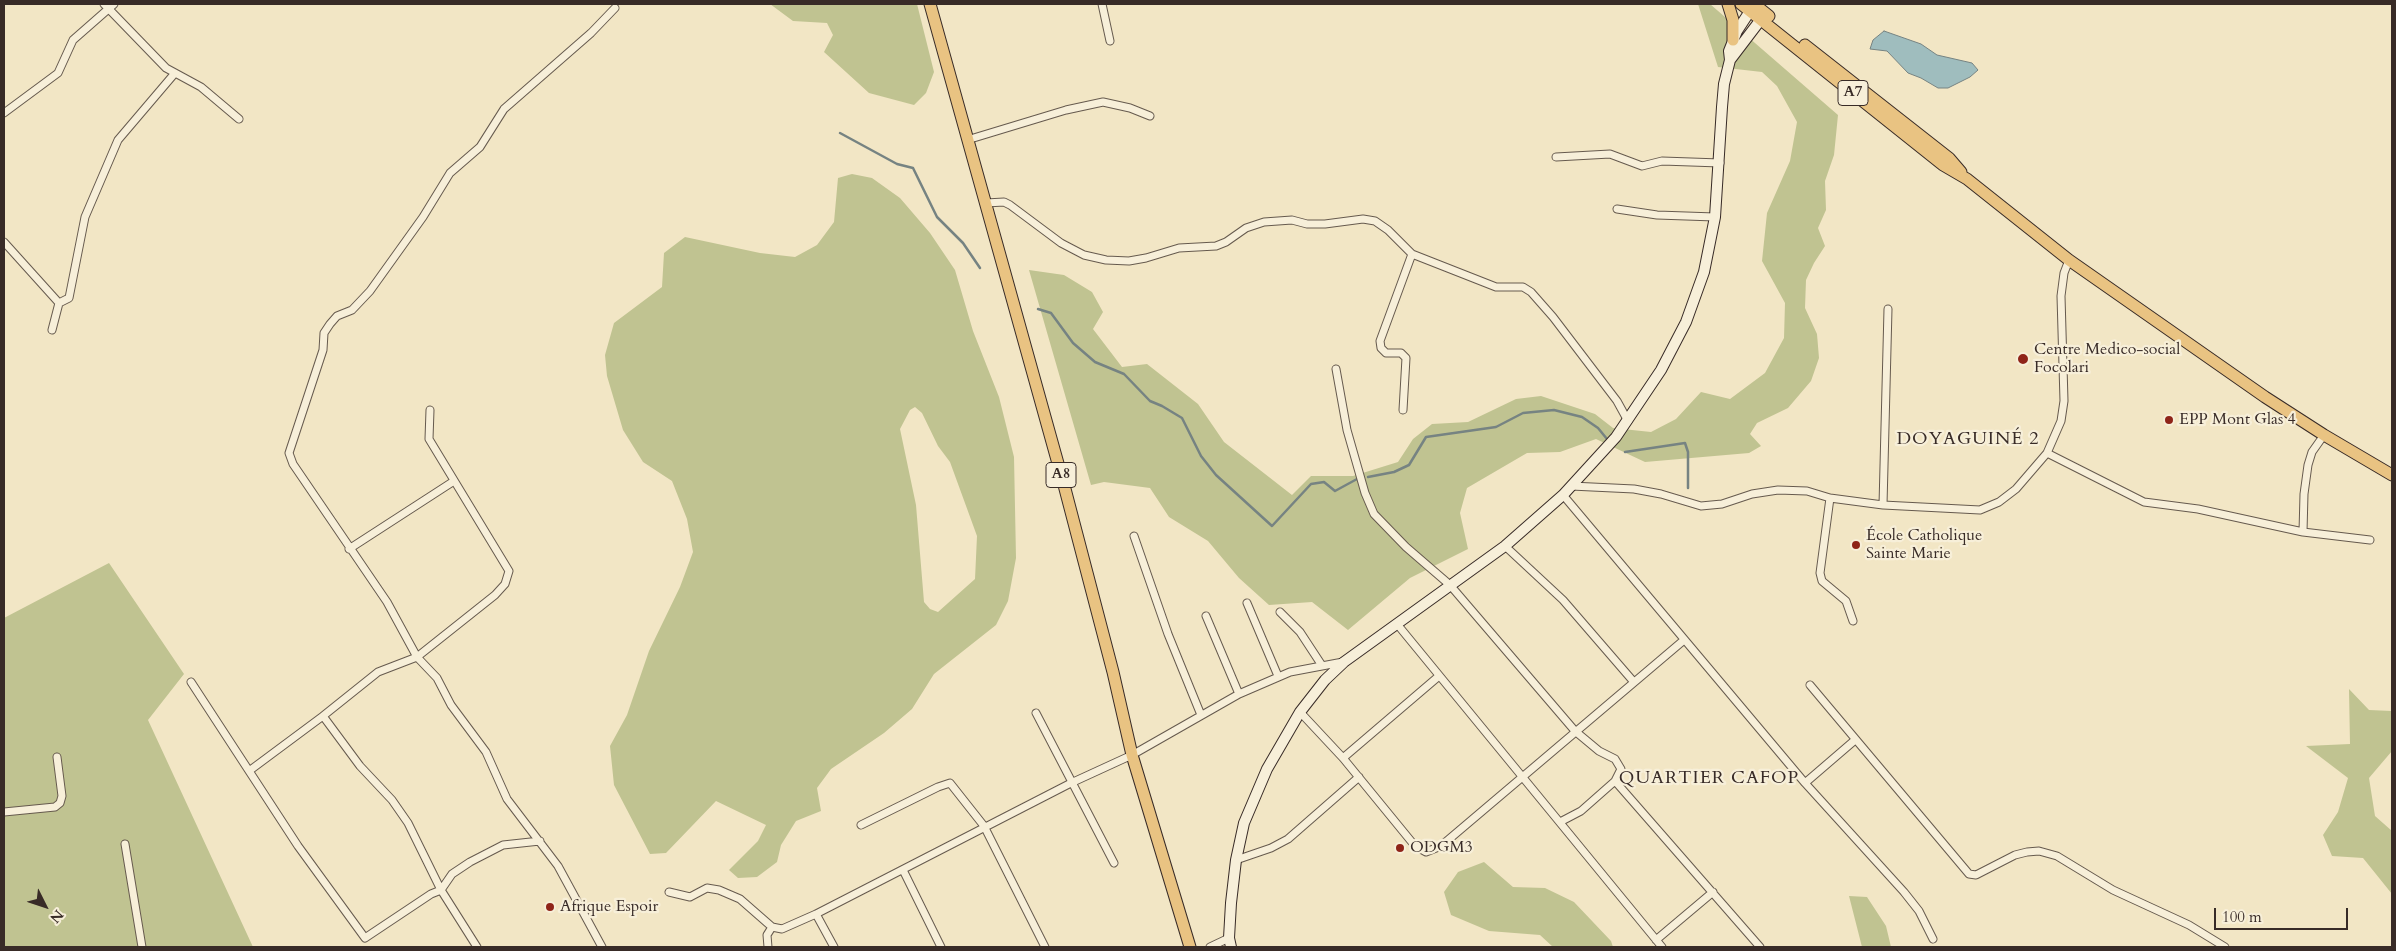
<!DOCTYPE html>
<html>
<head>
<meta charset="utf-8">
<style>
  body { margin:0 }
  #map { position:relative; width:2396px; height:951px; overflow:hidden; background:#f2e6c5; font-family:Cardo,serif }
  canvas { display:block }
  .frame { position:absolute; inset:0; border:5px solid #382b27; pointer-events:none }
  .north { position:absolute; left:20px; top:881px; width:50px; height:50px; -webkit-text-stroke:4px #f7efd9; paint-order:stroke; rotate:131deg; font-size:14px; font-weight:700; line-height:20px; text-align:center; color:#382b27 }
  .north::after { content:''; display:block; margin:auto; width:18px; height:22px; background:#382b27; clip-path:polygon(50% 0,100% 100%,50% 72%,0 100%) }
  .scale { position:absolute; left:2214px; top:908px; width:134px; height:22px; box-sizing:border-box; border:2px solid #382b27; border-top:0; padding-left:6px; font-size:15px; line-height:18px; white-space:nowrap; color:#382b27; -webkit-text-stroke:4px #f7efd9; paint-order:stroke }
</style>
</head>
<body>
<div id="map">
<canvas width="2396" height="951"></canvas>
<div class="frame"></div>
<div class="north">N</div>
<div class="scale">100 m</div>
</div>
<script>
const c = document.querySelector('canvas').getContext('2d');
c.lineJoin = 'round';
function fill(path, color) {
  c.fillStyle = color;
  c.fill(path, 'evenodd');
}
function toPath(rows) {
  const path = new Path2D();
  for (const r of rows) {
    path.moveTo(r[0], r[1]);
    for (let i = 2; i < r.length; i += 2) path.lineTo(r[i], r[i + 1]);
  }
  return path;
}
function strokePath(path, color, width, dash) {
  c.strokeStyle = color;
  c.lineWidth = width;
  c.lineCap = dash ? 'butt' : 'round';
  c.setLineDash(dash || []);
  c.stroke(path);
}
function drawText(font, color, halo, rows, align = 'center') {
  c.font = font + ' Cardo,serif';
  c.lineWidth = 4.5;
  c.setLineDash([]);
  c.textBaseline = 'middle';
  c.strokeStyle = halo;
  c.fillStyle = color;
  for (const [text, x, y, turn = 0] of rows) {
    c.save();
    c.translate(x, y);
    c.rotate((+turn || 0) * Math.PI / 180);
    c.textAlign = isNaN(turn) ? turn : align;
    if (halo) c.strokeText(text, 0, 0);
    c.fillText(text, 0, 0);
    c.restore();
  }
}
fill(toPath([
  [770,4,917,4,934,72,926,93,914,105,869,93,824,52,833,35,827,23,793,21],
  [1698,4,1710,4,1838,115,1834,155,1825,181,1826,210,1818,228,1825,246,1814,263,1806,280,1805,308,1817,334,1819,358,1811,381,1788,408,1757,423,1750,434,1761,446,1749,453,1645,462,1596,439,1560,452,1527,453,1467,488,1460,513,1468,549,1410,578,1348,630,1312,602,1269,605,1239,578,1208,541,1169,517,1150,488,1104,482,1091,485,1029,270,1064,275,1092,292,1103,312,1093,329,1122,367,1147,364,1198,404,1224,442,1292,495,1311,476,1353,476,1398,462,1413,439,1432,424,1468,422,1516,399,1541,396,1595,414,1613,428,1651,432,1676,419,1701,392,1730,399,1765,373,1784,338,1785,303,1762,261,1767,213,1790,161,1797,122,1777,86,1762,72,1718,67],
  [852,174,872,178,900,198,930,233,955,270,973,331,999,397,1014,457,1016,558,1008,601,996,625,934,674,912,709,884,733,831,769,817,788,821,811,796,821,781,845,777,862,757,877,738,878,729,870,758,841,766,825,716,801,666,853,650,854,614,785,610,746,627,715,649,651,680,587,693,552,687,519,672,481,643,462,623,430,607,376,605,355,614,323,662,287,664,253,685,237,760,253,795,257,817,245,834,222,838,178],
  [915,407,922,413,938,446,950,462,977,536,975,579,938,612,930,609,924,602,916,505,900,429,910,410],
  [109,563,184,674,148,720,253,947,4,947,4,618],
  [2349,689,2369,710,2392,711,2392,751,2369,778,2375,816,2392,831,2392,894,2363,858,2332,856,2323,835,2338,812,2348,778,2306,746,2350,744],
  [1484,862,1513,887,1545,888,1574,902,1611,941,1613,947,1553,947,1540,935,1489,931,1451,915,1444,892,1458,872],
  [1849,896,1867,897,1886,926,1891,947,1862,947]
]), '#c0c391');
const water = toPath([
  [1884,31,1921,44,1937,55,1972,63,1978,70,1970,77,1948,88,1938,88,1921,78,1908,73,1887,51,1870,49,1873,40,1884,31]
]);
fill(water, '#9fbdbe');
strokePath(water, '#768382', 1);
strokePath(toPath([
  [840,133,897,164,913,168,937,217,963,243,980,268],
  [1038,309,1051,313,1073,343,1095,362,1124,374,1150,401,1162,406,1182,418,1201,456,1216,475,1272,526,1311,484,1324,482,1335,491,1357,479],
  [1625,452,1685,443,1688,452,1688,488],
  [1368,477,1394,472,1409,465,1426,437,1496,427,1523,413,1554,410,1582,417,1598,428,1607,439]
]), '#768382', 2.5);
const street = toPath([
  [104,4,166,68,201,87,239,119],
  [1102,4,1110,41],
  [4,113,58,73,73,40,114,4],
  [967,140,1066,110,1103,102,1130,108,1150,116],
  [1556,157,1610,154,1642,166,1662,161,1720,163],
  [986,203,1004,202,1010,205,1061,243,1084,255,1106,260,1129,261,1146,258,1179,248,1216,246,1226,242,1246,228,1264,222,1292,220,1307,224,1325,224,1363,219,1375,221,1388,230,1412,254,1496,287,1523,287,1531,292,1553,317,1617,401,1628,421],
  [1617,209,1657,215,1715,217],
  [4,242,59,303],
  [52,330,59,303,69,298,85,217,118,140,175,73],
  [1336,369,1347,430,1365,493,1374,514,1406,547,1450,585,1575,731,1599,751,1615,759,1621,769,1615,781,1760,947],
  [430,410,429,439,509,571,505,584,495,595,417,657,378,672,323,716,360,766,392,800,408,823,441,890,477,947],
  [1403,410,1406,358,1401,353,1386,353,1381,348,1380,341,1412,254],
  [2047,453,2144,502,2198,509,2303,532,2370,540],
  [1571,486,1634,489,1661,494,1701,506,1722,504,1752,494,1778,490,1807,491,1830,498,1883,505,1980,510,1999,502,2016,489,2047,453,2061,421,2064,401,2061,296,2064,273,2069,260],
  [1563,495,1805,783,1904,892,1919,911,1933,939],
  [1830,498,1820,573,1822,581,1846,601,1853,621],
  [1883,505,1888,309],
  [2303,532,2304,494,2308,465,2312,452,2324,435],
  [1134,536,1168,634,1201,715],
  [1505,546,1563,600,1633,681],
  [349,549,454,481],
  [1247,603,1278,676],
  [1280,612,1300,632,1321,664],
  [1206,616,1239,694],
  [1397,624,1662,947],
  [191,682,298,846,365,938,431,894,441,890,452,874,470,862,503,845,540,841],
  [1810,685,1969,874,1976,875,2015,855,2027,852,2039,851,2057,856,2113,890,2189,925,2225,947],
  [1300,712,1343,758,1415,846,1426,852,1441,846,1684,640],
  [1036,713,1114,863],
  [1343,758,1439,676],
  [249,771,323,716],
  [1805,783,1855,740],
  [4,812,55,807,60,803,62,796,57,757],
  [1560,822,1581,811,1615,781],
  [861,825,938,787,950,783,984,826,1045,947],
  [125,844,142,947],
  [1236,860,1271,848,1288,839,1359,777],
  [903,870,941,947],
  [669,892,690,897,707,888,719,890,740,899,772,927,782,929,816,914,1071,783,1132,755,1239,694,1290,672,1343,662],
  [816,914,834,947],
  [1656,940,1713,892],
  [602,947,558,866,507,799,486,752,451,705,437,678,417,657,387,602,293,464,289,453,323,350,324,333,330,324,337,316,352,310,370,291,423,217,450,173,480,147,504,109,591,33,615,8],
  [768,947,767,935,772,927],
  [1210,947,1229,938]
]);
const secondary = toPath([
  [1730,60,1765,14],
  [1231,947,1229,938,1231,903,1236,860,1244,823,1267,769,1300,712,1325,680,1344,662,1505,546,1563,495,1616,437,1661,370,1686,322,1704,272,1715,217,1722,107,1724,84,1730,60,1729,51,1737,31,1754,5]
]);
const primary = toPath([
  [930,4,1064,485,1113,672,1132,755,1190,947],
  [1728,4,1733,20,1733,40],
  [1741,4,1943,165,1967,179,2069,260,2265,397,2324,435,2392,475],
  [1754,4,1769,16],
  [1805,45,1949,158,1961,172]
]);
strokePath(street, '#665a4e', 9);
strokePath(secondary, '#382b27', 12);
strokePath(primary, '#382b27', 13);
strokePath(street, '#f7efd9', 7);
strokePath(secondary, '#f7efd9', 10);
strokePath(primary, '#e9c382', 11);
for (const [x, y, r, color] of [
  [2023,359,6,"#8f2418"],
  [2169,420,5,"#8f2418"],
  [1856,545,5,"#8f2418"],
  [1400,848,5,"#8f2418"],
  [550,907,5,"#8f2418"]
]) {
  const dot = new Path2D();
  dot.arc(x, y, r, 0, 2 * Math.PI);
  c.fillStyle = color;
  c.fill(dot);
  strokePath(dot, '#f7efd9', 2);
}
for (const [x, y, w] of [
  [1853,93,30],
  [1061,475,30]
]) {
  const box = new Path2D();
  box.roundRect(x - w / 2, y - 12.5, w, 25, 4);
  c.fillStyle = '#f7efd9';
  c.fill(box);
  strokePath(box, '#382b27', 1);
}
drawText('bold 15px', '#382b27', null, [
  ["A7",1853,93],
  ["A8",1061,475]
]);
drawText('16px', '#382b27', '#f7efd9', [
  ["Centre Medico-social",2034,350],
  ["Focolari",2034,368],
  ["EPP Mont Glas 4",2179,420],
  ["École Catholique",1866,536],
  ["Sainte Marie",1866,554],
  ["ODGM3",1410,848],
  ["Afrique Espoir",560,907]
], 'left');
c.letterSpacing = '1px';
drawText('18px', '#382b27', '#f7efd9', [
  ["DOYAGUINÉ 2",1968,440],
  ["QUARTIER CAFOP",1709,779]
]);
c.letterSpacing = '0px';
</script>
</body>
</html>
